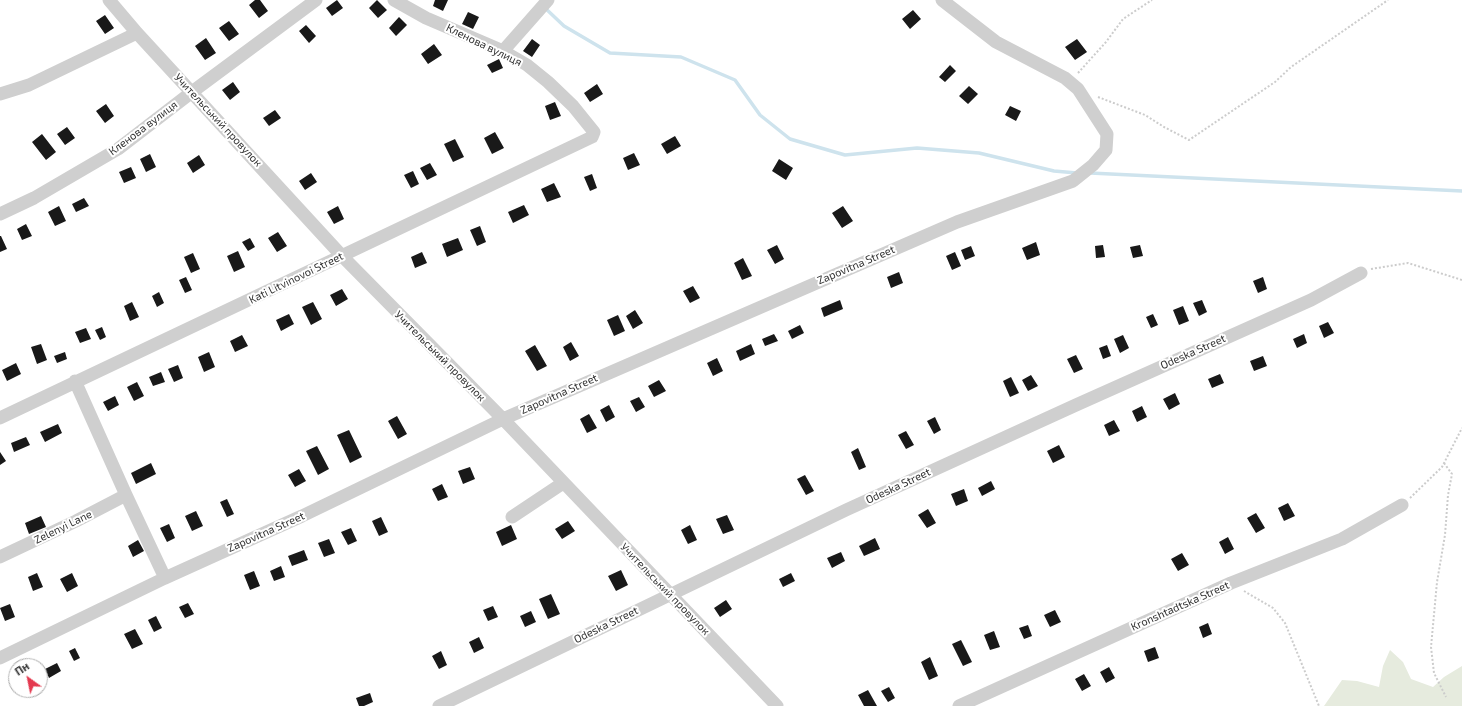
<!DOCTYPE html>
<html>
<head>
<meta charset="utf-8">
<style>
  body { margin:0 }
  #map { position:relative; width:1462px; height:706px; overflow:hidden; background:#fff; font-family:"Exo 2",sans-serif }
  canvas { display:block }
  .north { position:absolute; left:8px; top:658px; width:40px; height:40px; box-sizing:border-box; background:#fff; border:1px solid #adadad; border-radius:50%; rotate:327deg; font-size:11px; font-weight:700; line-height:16px; text-align:center; color:#323232 }
  .north::after { content:''; display:block; margin:auto; width:14px; height:18px; background:#e4394f; clip-path:polygon(50% 0,100% 100%,50% 72%,0 100%) }
</style>
</head>
<body>
<div id="map">
<canvas width="1462" height="706"></canvas>
<div class="north">Пн</div>
</div>
<script>
const c = document.querySelector('canvas').getContext('2d');
c.lineJoin = 'round';
function fill(path, color) {
  c.fillStyle = color;
  c.fill(path, 'evenodd');
}
function toPath(rows) {
  const path = new Path2D();
  for (const r of rows) {
    path.moveTo(r[0], r[1]);
    for (let i = 2; i < r.length; i += 2) path.lineTo(r[i], r[i + 1]);
  }
  return path;
}
function strokePath(path, color, width, dash) {
  c.strokeStyle = color;
  c.lineWidth = width;
  c.lineCap = dash ? 'butt' : 'round';
  c.setLineDash(dash || []);
  c.stroke(path);
}
function drawText(font, color, halo, rows, align = 'center') {
  c.font = font + ' "Exo 2",sans-serif';
  c.lineWidth = 4;
  c.setLineDash([]);
  c.textBaseline = 'middle';
  c.strokeStyle = halo;
  c.fillStyle = color;
  for (const [text, x, y, turn = 0] of rows) {
    c.save();
    c.translate(x, y);
    c.rotate((+turn || 0) * Math.PI / 180);
    c.textAlign = isNaN(turn) ? turn : align;
    if (halo) c.strokeText(text, 0, 0);
    c.fillText(text, 0, 0);
    c.restore();
  }
}
fill(toPath([
  [1390,650,1403,662,1411,679,1433,687,1444,677,1462,666,1462,706,1324,706,1342,680,1357,681,1379,687,1383,666]
]), '#e6ebde');
strokePath(toPath([
  [545,8,564,26,610,53,681,57,735,80,760,115,790,139,845,155,917,148,979,153,1054,171,1077,173],
  [1090,173,1462,191]
]), '#cee3ed', 3.5);
fill(toPath([
  [255,0,260,0,268,11,259,18,249,5],
  [337,0,343,8,332,16,326,8],
  [377,0,387,10,378,18,369,8],
  [435,0,448,0,443,11,433,6],
  [913,10,921,19,910,29,902,19],
  [468,12,479,17,473,29,462,24],
  [105,15,114,28,105,34,96,21],
  [399,17,407,25,396,36,389,28],
  [229,21,239,34,229,41,219,28],
  [306,25,316,36,309,43,299,31],
  [206,38,216,53,205,60,195,46],
  [532,39,540,45,532,57,523,51],
  [1077,39,1087,52,1075,60,1065,47],
  [434,44,442,55,428,64,421,54],
  [499,59,503,68,492,73,487,65],
  [950,65,956,71,945,82,939,77],
  [233,82,240,92,230,100,222,90],
  [597,84,603,94,590,102,584,93],
  [969,86,978,94,968,104,959,96],
  [555,102,561,116,550,120,545,106],
  [106,104,114,116,105,123,96,111],
  [1010,106,1021,111,1016,121,1005,115],
  [275,110,281,118,269,126,263,118],
  [67,127,75,138,65,145,57,134],
  [495,132,504,148,492,154,484,138],
  [42,134,56,152,46,160,32,142],
  [675,136,681,146,667,154,661,144],
  [455,139,464,157,453,162,444,144],
  [634,153,640,165,628,170,623,158],
  [150,154,156,167,146,172,140,159],
  [199,155,205,165,193,173,187,163],
  [779,159,793,168,786,180,772,171],
  [430,163,437,175,427,180,420,168],
  [131,167,136,178,124,183,119,172],
  [413,171,419,184,411,188,404,175],
  [311,173,317,182,305,190,299,181],
  [592,174,597,188,590,191,584,177],
  [554,183,561,197,547,202,541,189],
  [84,198,89,206,76,212,72,204],
  [524,205,529,215,513,223,508,212],
  [59,206,66,221,55,226,48,212],
  [338,206,344,219,334,224,327,212],
  [843,206,853,221,842,228,832,213],
  [26,224,32,236,22,240,17,229],
  [480,226,486,242,477,246,470,230],
  [278,232,287,246,277,252,268,238],
  [0,236,1,236,7,249,0,252],
  [250,238,255,247,248,251,242,242],
  [458,238,463,250,447,257,442,244],
  [1036,242,1040,255,1027,260,1022,248],
  [777,245,784,259,775,264,767,250],
  [1103,245,1105,257,1096,258,1095,246],
  [1140,245,1143,256,1133,258,1130,247],
  [971,246,975,256,965,260,961,250],
  [238,251,245,267,234,272,227,256],
  [422,252,427,263,415,268,411,257],
  [955,252,961,266,952,270,946,256],
  [193,253,200,269,191,273,184,257],
  [743,258,752,276,742,280,734,263],
  [899,272,903,283,891,288,887,277],
  [186,277,192,290,185,293,179,280],
  [1263,277,1267,289,1258,293,1253,281],
  [693,286,700,298,690,303,683,291],
  [342,289,348,299,336,306,330,295],
  [159,292,164,303,157,307,152,296],
  [840,300,843,309,824,317,821,308],
  [1202,300,1207,312,1199,316,1193,303],
  [132,302,139,317,130,321,124,306],
  [313,302,322,319,311,325,302,307],
  [1183,306,1189,321,1179,325,1173,310],
  [635,310,643,323,633,329,626,316],
  [289,314,294,324,281,331,276,320],
  [1153,314,1158,325,1151,328,1146,317],
  [618,315,625,331,614,336,607,320],
  [1328,322,1334,333,1324,338,1319,326],
  [800,325,804,333,792,339,788,331],
  [102,327,106,337,100,340,95,330],
  [86,328,91,339,80,343,75,332],
  [774,334,778,341,765,346,762,339],
  [1304,334,1307,343,1297,348,1293,339],
  [242,335,248,346,235,352,230,341],
  [1123,335,1129,348,1120,353,1114,339],
  [571,342,579,356,570,361,563,347],
  [41,344,47,360,37,364,31,347],
  [751,344,755,354,740,361,736,351],
  [535,345,547,366,537,371,525,351],
  [1107,345,1111,356,1103,359,1099,348],
  [65,352,67,359,57,363,54,356],
  [209,352,215,367,204,372,198,357],
  [1076,355,1083,369,1074,373,1067,359],
  [1263,356,1267,366,1254,371,1250,361],
  [717,358,723,371,713,376,707,363],
  [16,363,21,374,7,381,2,370],
  [178,365,183,378,174,382,168,369],
  [161,372,165,382,153,386,149,377],
  [1220,374,1224,383,1212,388,1208,379],
  [1031,375,1038,386,1028,391,1022,380],
  [1011,377,1019,393,1010,397,1003,381],
  [659,380,666,391,654,397,648,386],
  [137,382,144,396,134,401,127,387],
  [1175,393,1180,404,1169,410,1163,399],
  [115,396,119,405,108,411,103,402],
  [639,397,645,407,636,412,630,401],
  [609,405,615,417,606,422,600,410],
  [1142,406,1147,417,1137,422,1132,411],
  [589,414,597,428,587,433,580,419],
  [397,416,407,434,398,439,388,421],
  [935,417,941,430,934,434,927,421],
  [1114,420,1120,431,1109,436,1104,425],
  [58,424,62,433,45,442,40,432],
  [349,430,362,457,350,463,337,435],
  [906,431,914,445,906,449,898,435],
  [26,437,30,445,14,452,11,443],
  [1059,445,1065,457,1053,463,1047,451],
  [317,446,329,469,318,475,306,451],
  [858,448,866,467,859,470,851,452],
  [0,452,6,461,0,465],
  [151,463,156,474,136,484,131,473],
  [470,467,475,479,463,484,458,471],
  [299,469,306,481,295,487,288,475],
  [805,475,814,491,806,495,797,479],
  [991,481,995,489,982,496,978,488],
  [442,484,448,497,438,501,432,489],
  [964,489,968,501,956,506,951,494],
  [227,499,234,514,227,517,220,502],
  [1288,503,1295,516,1284,521,1278,508],
  [928,509,936,523,927,528,918,515],
  [196,511,203,526,192,531,185,516],
  [1256,513,1265,528,1256,533,1247,518],
  [727,515,734,530,723,534,716,519],
  [41,516,46,527,29,534,25,523],
  [381,517,388,532,379,536,372,521],
  [568,521,575,531,562,539,555,529],
  [169,524,175,538,167,542,160,528],
  [511,525,517,539,502,546,496,532],
  [690,525,697,540,688,544,681,530],
  [351,528,357,541,348,545,341,532],
  [1228,537,1234,549,1225,554,1219,542],
  [875,538,880,549,864,556,859,546],
  [329,539,335,553,324,557,318,543],
  [138,540,144,551,133,557,128,546],
  [304,550,308,560,292,566,288,556],
  [841,552,845,561,832,568,827,558],
  [1182,553,1189,565,1178,571,1171,559],
  [281,566,285,577,274,581,270,571],
  [621,570,628,585,616,591,608,576],
  [254,571,260,586,250,590,244,575],
  [37,573,43,587,33,591,28,577],
  [72,573,78,586,67,592,60,579],
  [791,573,795,581,783,587,779,579],
  [551,594,560,614,548,619,539,599],
  [726,600,732,609,720,617,714,608],
  [188,603,194,614,185,618,179,607],
  [10,604,15,617,5,621,0,608],
  [493,606,498,617,488,621,483,610],
  [1055,610,1061,622,1050,627,1044,615],
  [531,611,536,622,525,627,520,616],
  [156,616,162,628,154,632,148,620],
  [1208,623,1212,634,1203,638,1199,627],
  [1028,625,1032,636,1024,639,1019,628],
  [135,629,143,644,132,649,124,634],
  [994,631,1000,647,990,650,984,635],
  [479,637,484,648,474,653,469,642],
  [961,640,972,662,963,666,952,644],
  [1155,647,1159,658,1148,662,1144,651],
  [75,648,80,658,74,661,69,651],
  [441,651,447,665,439,669,432,656],
  [930,657,938,676,929,680,921,662],
  [57,663,61,671,49,678,45,669],
  [1109,667,1115,678,1106,683,1100,672],
  [1084,674,1091,686,1082,691,1075,679],
  [889,687,895,698,888,702,881,691],
  [868,690,877,706,864,706,858,695],
  [370,693,373,702,364,706,359,706,356,698]
]), '#191919');
strokePath(toPath([
  [1078,73,1106,42,1123,19,1152,0],
  [1098,97,1145,115,1164,127,1189,140,1275,82,1291,67,1388,0],
  [1371,269,1408,263,1462,280],
  [1444,463,1452,474,1448,495,1445,535,1437,582,1431,647,1434,673,1446,697],
  [1410,498,1442,467,1462,428],
  [1244,591,1273,608,1285,623,1319,706]
]), '#ccc', 2, [2, 2]);
strokePath(toPath([
  [109,0,137,33,342,256,503,419,777,706],
  [503,51,548,0],
  [0,94,29,85,137,33],
  [0,214,34,198,118,149,192,92,316,0],
  [75,381,126,495,165,578],
  [0,418,592,137,594,132,573,106,548,82,527,65,503,51,426,18,394,0],
  [512,517,563,483],
  [0,557,76,521,126,495],
  [0,658,165,578,302,516,503,419,957,222,1073,181,1093,165,1106,150,1107,134,1078,89,1065,78,996,42,942,0],
  [439,706,846,510,1076,405,1311,300,1361,273],
  [959,706,1231,583,1342,539,1402,505]
]), '#cfcfcf', 13);
drawText('11px', '#323232', '#fff', [
  ["Кленова вулиця",484,45,26],
  ["Учительський провулок",218,120,47],
  ["Кленова вулиця",143,128,-37],
  ["Zapovitna Street",856,265,-23],
  ["Kati Litvinovoi Street",296,278,-26],
  ["Odeska Street",1193,352,-24],
  ["Учительський провулок",440,356,45],
  ["Zapovitna Street",559,394,-24],
  ["Odeska Street",898,486,-25],
  ["Zelenyi Lane",63,527,-26],
  ["Zapovitna Street",266,532,-24],
  ["Учительський провулок",665,589,46],
  ["Kronshtadtska Street",1180,606,-24],
  ["Odeska Street",606,625,-26]
]);
</script>
</body>
</html>
